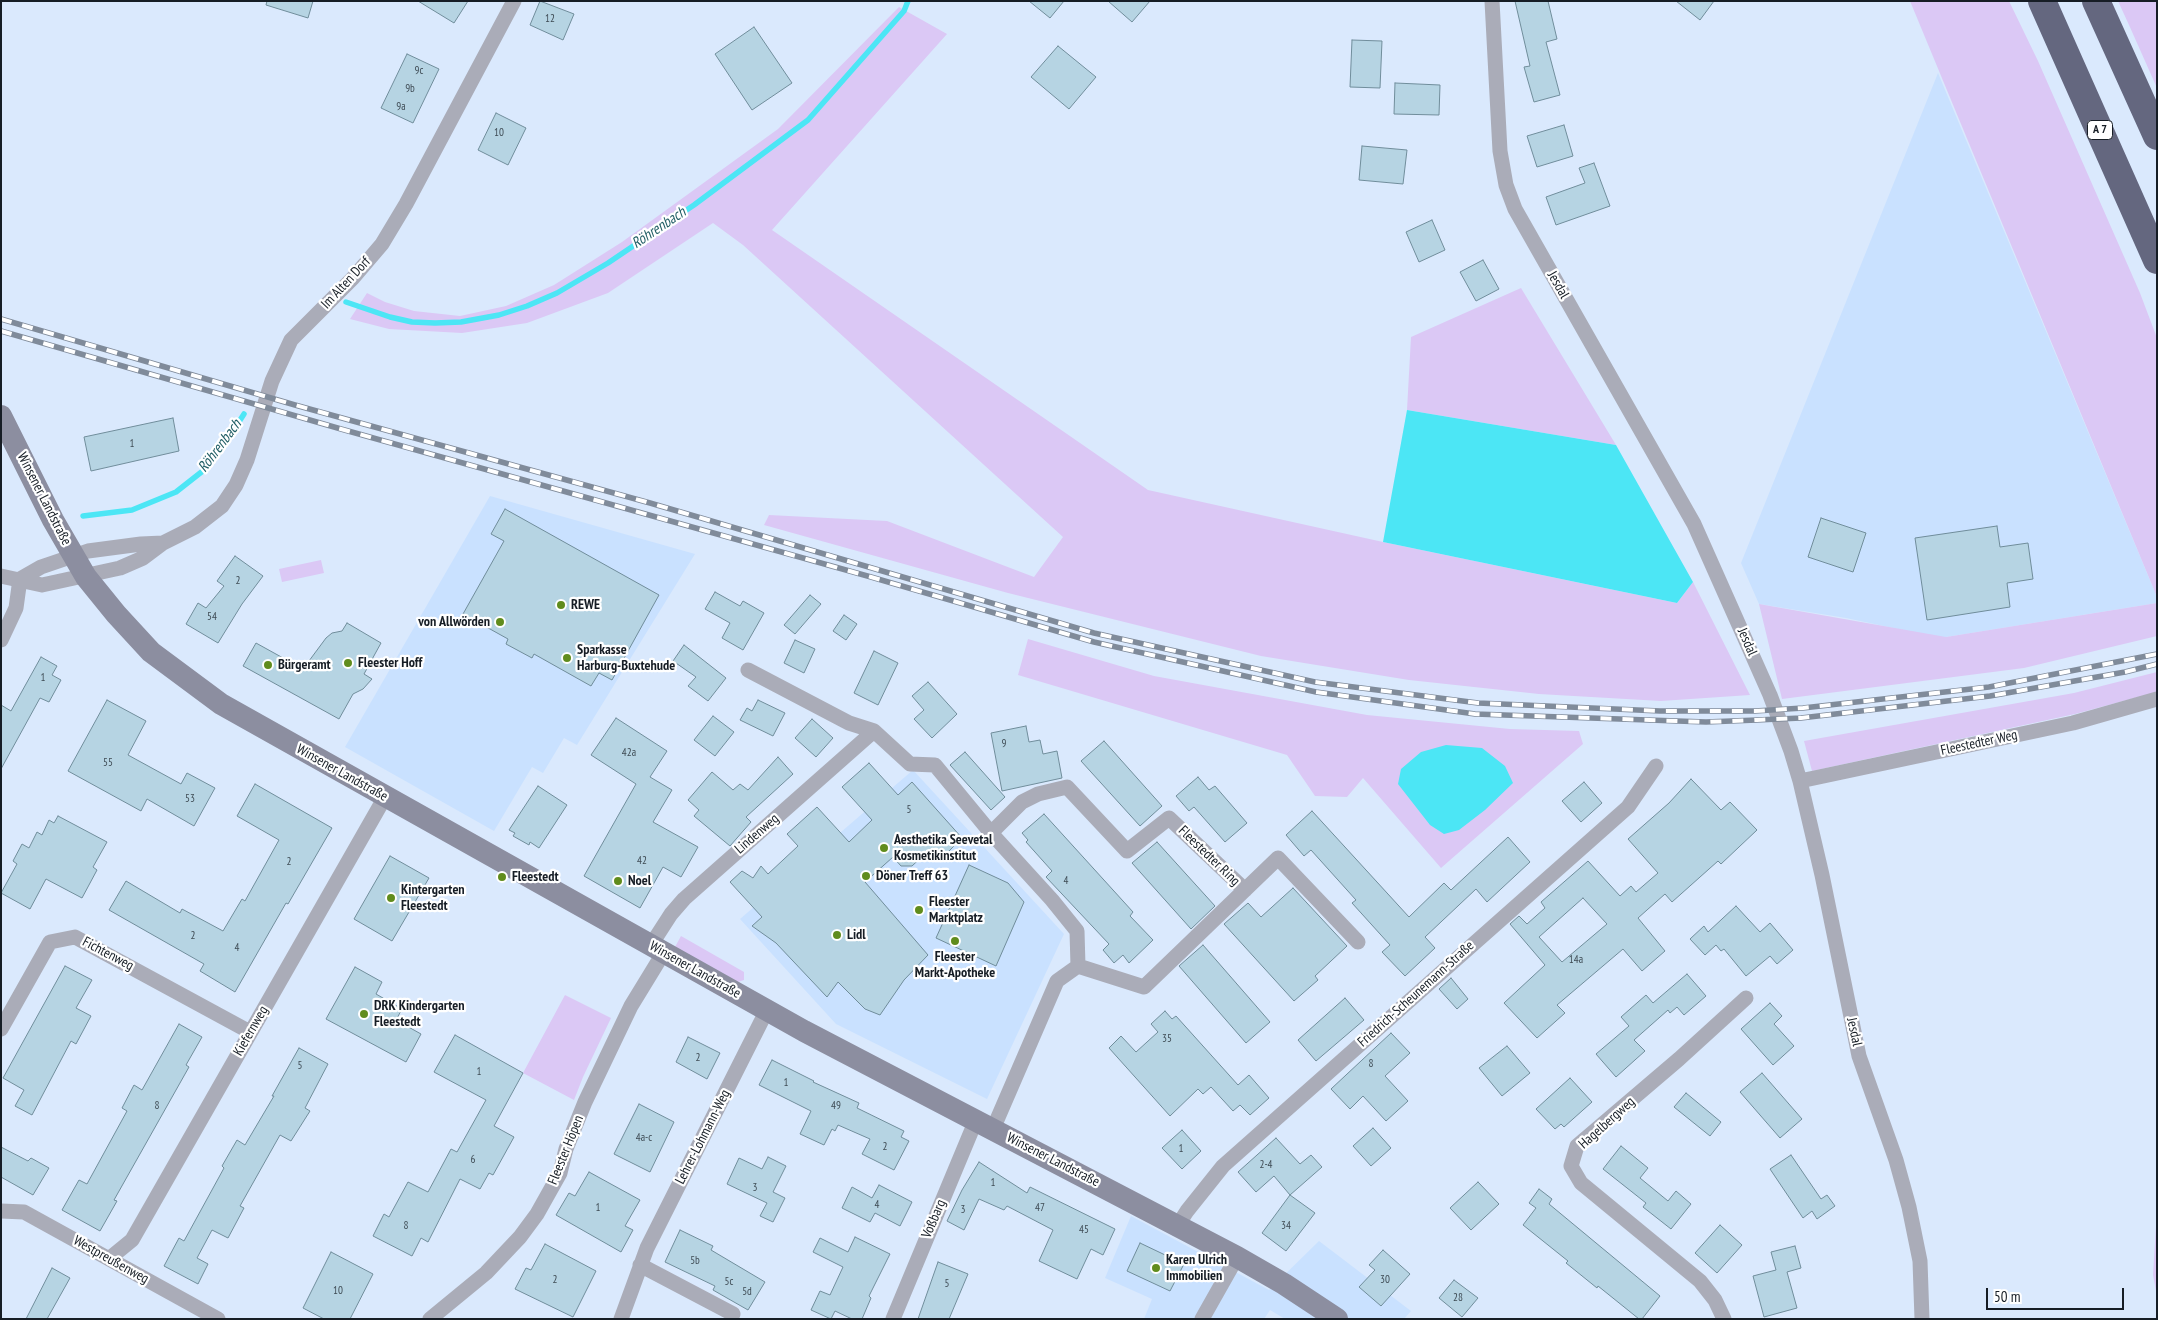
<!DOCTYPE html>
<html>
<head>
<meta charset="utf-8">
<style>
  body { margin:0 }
  #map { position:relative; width:2158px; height:1320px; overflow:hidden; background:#dae9fd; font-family:"PT Sans Narrow",sans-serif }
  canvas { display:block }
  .frame { position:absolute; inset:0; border:2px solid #161d25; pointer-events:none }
  .scale { position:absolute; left:1986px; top:1288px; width:138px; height:22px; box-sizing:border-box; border:2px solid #161d25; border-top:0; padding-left:6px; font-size:15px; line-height:18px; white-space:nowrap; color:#161d25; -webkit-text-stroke:4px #fff; paint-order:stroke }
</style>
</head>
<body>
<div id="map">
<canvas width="2158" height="1320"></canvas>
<div class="frame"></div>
<div class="scale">50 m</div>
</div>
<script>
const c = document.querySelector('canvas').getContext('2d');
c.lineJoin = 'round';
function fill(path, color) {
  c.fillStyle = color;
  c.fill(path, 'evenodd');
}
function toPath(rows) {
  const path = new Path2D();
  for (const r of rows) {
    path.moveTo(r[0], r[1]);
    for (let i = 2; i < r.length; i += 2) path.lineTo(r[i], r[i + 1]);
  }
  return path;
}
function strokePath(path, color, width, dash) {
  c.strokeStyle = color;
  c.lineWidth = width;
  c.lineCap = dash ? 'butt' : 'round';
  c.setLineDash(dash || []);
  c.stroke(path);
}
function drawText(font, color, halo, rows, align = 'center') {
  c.font = font + ' "PT Sans Narrow",sans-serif';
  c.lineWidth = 4.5;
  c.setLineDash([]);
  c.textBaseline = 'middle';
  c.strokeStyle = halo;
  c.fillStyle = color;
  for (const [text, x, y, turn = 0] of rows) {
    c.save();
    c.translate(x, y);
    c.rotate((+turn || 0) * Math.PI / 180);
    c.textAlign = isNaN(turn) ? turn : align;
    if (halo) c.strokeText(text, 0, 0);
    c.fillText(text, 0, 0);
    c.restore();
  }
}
fill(toPath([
  [1938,73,2157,597,2157,603,1940,638,1846,618,1759,604,1741,563],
  [490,496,695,554,577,745,564,738,543,773,532,767,494,831,345,747],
  [913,770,1064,934,987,1099,836,1024,740,919],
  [1131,1216,1269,1290,1319,1241,1411,1311,1404,1319,1285,1319,1270,1310,1264,1319,1144,1319,1152,1299,1105,1278]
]), '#c9e1ff');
fill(toPath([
  [1910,1,2009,1,2038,61,2140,293,2157,338,2157,597],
  [2118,1,2157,1,2157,88,2129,25],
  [899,7,947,34,772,230,1148,490,1383,542,1677,603,1693,582,1750,695,1661,701,1539,694,1409,680,1261,656,1008,593,764,525,769,515,887,521,1034,577,1063,537,743,245,713,223,608,293,527,323,462,333,389,329,350,319,367,293,385,302,414,311,460,316,506,306,554,285,622,242,778,129],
  [1521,288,1616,445,1407,410,1411,337],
  [321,560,324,573,282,582,279,569],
  [2157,603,2157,636,2024,668,1782,699,1759,604,1946,637],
  [1028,639,1154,676,1367,715,1510,729,1579,731,1583,744,1441,868,1363,778,1347,797,1315,796,1287,755,1018,675],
  [2157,672,2157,692,2075,714,1812,771,1804,741,2074,693],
  [681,936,744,972,744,980,738,982,675,947],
  [565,995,611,1018,583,1077,574,1100,523,1073],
  [2157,1210,2157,1296,2153,1275]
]), '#dbc8f5');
fill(toPath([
  [1407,410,1616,445,1693,582,1677,603,1383,542],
  [1446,745,1482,748,1505,766,1513,783,1485,810,1459,830,1444,834,1430,825,1398,784,1401,769,1421,752]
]), '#4ce6f5');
strokePath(toPath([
  [346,302,390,317,412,322,435,323,461,322,499,315,527,306,557,293,608,263,694,205,808,120,904,11,908,1],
  [83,516,132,510,176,492,204,470,224,445,244,414]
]), '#4ce6f5', 5.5);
const building = toPath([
  [267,1,313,1,308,18,266,5,267,1],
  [418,1,468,1,454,23,418,1],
  [540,1,574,14,563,40,530,25,540,1],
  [1029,1,1064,1,1050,18,1029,1],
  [1108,1,1150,1,1132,22,1108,1],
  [1515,1,1548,1,1557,39,1546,42,1560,95,1534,102,1524,67,1530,66,1515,1],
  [1676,1,1714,1,1700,20,1676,1],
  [754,27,792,83,752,110,715,54,754,27],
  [1352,40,1382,41,1380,88,1350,87,1352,40],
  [1058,46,1096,77,1069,109,1031,77,1058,46],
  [407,54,439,69,413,123,381,108,407,54],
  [1395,83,1440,85,1439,115,1394,114,1395,83],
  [496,113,526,128,508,165,478,150,496,113],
  [1564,125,1573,156,1537,167,1527,136,1564,125],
  [1362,146,1407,150,1403,184,1359,180,1362,146],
  [1594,163,1610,206,1556,225,1546,197,1585,183,1579,168,1594,163],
  [1432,220,1445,250,1419,262,1406,232,1432,220],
  [1483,260,1499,289,1476,301,1460,272,1483,260],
  [173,418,179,451,91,471,84,437,173,418],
  [505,509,659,595,612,680,599,673,591,686,534,654,532,658,506,644,508,639,463,614,504,541,491,534,505,509],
  [1821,518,1866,533,1853,572,1808,557,1821,518],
  [1997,526,2000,547,2028,543,2033,579,2007,583,2010,607,1927,620,1915,538,1997,526],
  [235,556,263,576,242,604,218,643,186,624,198,603,206,608,224,586,217,581,235,556],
  [715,592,740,606,743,601,764,613,743,650,722,638,730,623,705,609,715,592],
  [810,595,821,604,795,634,784,625,810,595],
  [844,615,857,624,846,640,833,631,844,615],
  [347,623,381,643,364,674,372,679,363,689,353,694,339,719,243,666,256,643,303,669,326,638,332,633,342,631,347,623],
  [795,640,815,649,804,673,784,663,795,640],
  [684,645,726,678,708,701,688,686,696,677,673,661,684,645],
  [874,651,898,663,878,705,854,693,874,651],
  [41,657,57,666,52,675,61,680,49,702,40,698,1,769,1,705,11,711,41,657],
  [928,682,957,714,932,738,914,719,924,710,912,696,928,682],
  [107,700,146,721,128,755,181,784,187,773,215,788,194,826,147,799,141,811,68,771,107,700],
  [758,700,785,713,773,736,740,720,747,708,752,711,758,700],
  [713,716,734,732,715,756,694,740,713,716],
  [616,718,667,751,650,777,672,790,653,822,698,847,681,877,663,867,640,908,584,876,636,784,591,755,616,718],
  [812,719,833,738,816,757,795,738,812,719],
  [1026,726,1029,742,1040,740,1043,754,1057,751,1062,778,1002,791,991,733,1026,726],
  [1104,741,1162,806,1140,826,1081,761,1104,741],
  [965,752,1005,797,991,810,950,765,965,752],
  [778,757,793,774,746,817,751,822,730,846,694,816,699,810,688,800,712,772,733,790,740,784,748,790,778,757],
  [869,763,898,795,912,782,962,838,947,853,927,852,912,866,901,866,893,857,865,882,928,955,904,980,880,1015,865,1009,838,982,827,997,776,943,752,926,762,917,730,882,742,871,753,878,761,866,768,874,798,846,787,834,817,807,849,842,872,820,842,787,869,763],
  [1198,777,1209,790,1215,786,1247,823,1225,842,1194,807,1189,811,1176,796,1198,777],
  [1691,779,1721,810,1730,802,1757,830,1721,864,1718,861,1672,902,1665,894,1638,918,1665,951,1642,971,1623,949,1557,1005,1565,1013,1537,1038,1504,1003,1545,965,1510,924,1519,916,1527,924,1545,908,1541,902,1588,861,1620,896,1631,886,1636,892,1658,873,1628,839,1669,803,1691,779],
  [1583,898,1607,924,1562,962,1539,937,1583,898],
  [1584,782,1602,803,1581,822,1562,801,1584,782],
  [255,784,332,828,288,904,286,903,235,992,200,971,204,964,109,910,126,881,180,913,182,909,223,931,242,899,245,901,279,840,237,816,255,784],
  [538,786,567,805,539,848,530,842,529,845,513,836,515,833,509,830,538,786],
  [1312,811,1409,917,1444,883,1451,890,1508,837,1530,862,1487,902,1476,889,1425,937,1435,948,1405,976,1382,952,1390,945,1352,903,1356,900,1311,850,1304,856,1286,835,1312,811],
  [1044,814,1133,912,1130,916,1153,940,1129,963,1123,955,1114,963,1103,950,1109,944,1046,877,1052,871,1026,842,1028,840,1022,833,1044,814],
  [58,816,107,842,93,867,97,870,82,898,46,879,30,909,1,893,17,864,13,861,22,844,29,848,37,832,42,835,49,820,54,823,58,816],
  [1157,842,1215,906,1191,929,1132,863,1157,842],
  [390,856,429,878,392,941,354,919,390,856],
  [969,865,1008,883,1024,902,996,966,936,938,969,865],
  [1293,888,1347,946,1315,976,1318,980,1294,1001,1224,924,1248,903,1261,917,1293,888],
  [1736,906,1760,932,1770,923,1793,950,1777,964,1770,956,1746,976,1724,949,1721,951,1716,945,1705,955,1690,939,1704,926,1708,932,1736,906],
  [1203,945,1270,1022,1246,1043,1179,966,1203,945],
  [65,966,92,980,76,1008,91,1016,76,1044,71,1041,32,1115,15,1106,24,1090,3,1078,65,966],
  [355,967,382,982,376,994,402,1009,396,1020,421,1034,406,1062,326,1019,355,967],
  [1687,974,1706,996,1684,1015,1677,1007,1670,1013,1668,1010,1634,1040,1645,1051,1616,1077,1596,1054,1629,1026,1621,1017,1646,995,1653,1003,1687,974],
  [1451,978,1468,999,1457,1009,1439,989,1451,978],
  [1345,998,1364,1020,1316,1061,1298,1040,1345,998],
  [1770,1003,1782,1016,1774,1024,1794,1046,1773,1065,1741,1029,1770,1003],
  [1165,1011,1172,1019,1176,1016,1238,1085,1249,1075,1269,1098,1250,1115,1240,1105,1233,1111,1211,1087,1203,1094,1198,1089,1170,1116,1109,1048,1121,1036,1136,1052,1158,1032,1151,1024,1165,1011],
  [179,1024,202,1037,186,1065,189,1067,114,1200,117,1201,100,1231,62,1210,79,1180,87,1184,127,1111,122,1108,134,1085,142,1090,179,1024],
  [1391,1033,1410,1053,1385,1076,1408,1101,1386,1121,1363,1096,1350,1109,1331,1089,1391,1033],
  [455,1035,523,1073,494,1126,514,1137,493,1175,489,1173,480,1189,460,1179,428,1242,421,1238,412,1256,373,1236,384,1214,389,1217,408,1182,428,1192,451,1149,457,1152,486,1100,434,1072,455,1035],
  [688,1037,720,1053,707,1079,676,1062,688,1037],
  [1507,1046,1530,1073,1502,1096,1479,1068,1507,1046],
  [299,1048,328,1064,305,1108,310,1111,291,1141,280,1135,240,1206,244,1208,228,1238,212,1230,197,1258,208,1264,198,1284,164,1266,179,1238,184,1241,224,1168,222,1166,237,1140,245,1145,274,1096,272,1096,299,1048],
  [772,1060,814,1081,813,1082,859,1103,857,1108,904,1131,901,1137,909,1141,894,1170,862,1154,870,1139,838,1125,835,1131,832,1129,824,1145,800,1134,811,1111,759,1085,772,1060],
  [1762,1073,1802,1119,1780,1138,1740,1092,1762,1073],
  [1570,1078,1592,1102,1564,1127,1561,1124,1555,1129,1536,1109,1570,1078],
  [1686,1093,1721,1122,1710,1136,1674,1107,1686,1093],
  [639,1104,674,1122,650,1172,614,1154,639,1104],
  [1373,1128,1391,1148,1371,1166,1353,1146,1373,1128],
  [1182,1130,1201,1151,1182,1169,1162,1148,1182,1130],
  [1276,1138,1300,1164,1311,1155,1322,1167,1290,1195,1274,1176,1256,1192,1238,1172,1276,1138],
  [1621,1146,1648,1168,1640,1178,1668,1201,1676,1191,1691,1204,1671,1229,1643,1207,1646,1203,1603,1169,1621,1146],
  [1,1147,28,1161,31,1158,49,1168,33,1195,1,1177,1,1147],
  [1791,1155,1821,1199,1827,1195,1835,1206,1817,1219,1812,1211,1803,1218,1770,1169,1791,1155],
  [768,1157,786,1166,773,1192,785,1198,773,1222,760,1216,767,1203,727,1184,739,1158,762,1169,768,1157],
  [979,1162,1027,1193,1030,1187,1115,1229,1103,1255,1091,1249,1077,1279,1039,1261,1053,1230,1007,1206,1004,1210,979,1199,964,1230,947,1221,962,1190,979,1162],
  [589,1172,640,1200,625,1226,633,1230,621,1252,556,1215,569,1193,575,1196,589,1172],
  [1478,1182,1499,1204,1471,1230,1450,1208,1478,1182],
  [879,1185,912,1202,900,1226,875,1213,870,1222,842,1208,852,1187,872,1198,879,1185],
  [1539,1189,1552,1199,1549,1204,1660,1296,1642,1319,1639,1319,1598,1286,1597,1288,1566,1263,1568,1261,1523,1225,1536,1208,1529,1203,1539,1189],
  [1290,1195,1315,1213,1286,1251,1262,1233,1290,1195],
  [1720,1225,1742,1245,1717,1273,1695,1253,1720,1225],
  [680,1230,713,1246,711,1250,765,1282,748,1310,713,1290,715,1286,665,1262,680,1230],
  [855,1237,890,1254,869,1296,871,1298,862,1319,852,1319,835,1311,831,1319,811,1310,820,1291,830,1295,843,1267,813,1252,820,1238,848,1252,855,1237],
  [1140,1243,1184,1264,1170,1291,1127,1271,1140,1243],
  [545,1244,596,1271,573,1317,515,1289,526,1268,531,1270,545,1244],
  [1795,1246,1801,1268,1787,1272,1797,1308,1764,1317,1753,1276,1776,1270,1771,1252,1795,1246],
  [1383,1250,1410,1274,1381,1306,1359,1287,1375,1270,1369,1265,1383,1250],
  [331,1252,373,1274,350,1319,324,1319,303,1308,331,1252],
  [938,1262,968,1274,949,1319,918,1319,938,1262],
  [52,1268,70,1278,47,1319,26,1319,52,1268],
  [1454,1280,1478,1298,1462,1317,1439,1298,1454,1280]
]);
fill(building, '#b6d4e3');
strokePath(building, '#708d9b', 1);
strokePath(toPath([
  [1492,1,1500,151,1506,185,1515,209,1694,524,1770,695,1791,751,1800,781,1822,875,1859,1056,1896,1160,1909,1207,1920,1261,1922,1319],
  [1,576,42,585,120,568,143,558,163,543,195,527,222,506,236,485,247,460,272,381,291,340,353,278,382,244,406,204,514,1],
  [20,579,41,567,88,551,141,544,163,543],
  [1,640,16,608,20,579],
  [748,670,849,723,874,731,910,764,935,765,991,833,1052,900,1077,931,1078,966],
  [1800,781,2073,723,2157,699],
  [991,833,1022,802,1038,794,1067,787,1127,851,1169,818,1245,890],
  [651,945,671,914,684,899,874,731],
  [1078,966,1144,987,1278,858,1358,942],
  [1,1029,50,942,75,937,250,1032],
  [993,1129,1057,981,1078,966],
  [1,1211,24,1212,218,1319],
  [1178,1225,1187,1211,1223,1166,1628,807,1656,766],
  [110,1258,132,1240,385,797],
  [640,1265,733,1314],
  [430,1319,486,1273,520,1237,537,1214,560,1173,566,1149,585,1102,631,1006,664,952],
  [621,1319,647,1248,767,1010],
  [893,1319,976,1120],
  [1202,1319,1237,1257],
  [1724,1319,1715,1300,1700,1281,1581,1183,1571,1166,1577,1146,1679,1059,1746,998]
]), '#aaacb8', 15);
strokePath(toPath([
  [1,416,53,520,86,577,116,614,151,652,221,704,804,1031,1237,1257,1284,1284,1337,1319]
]), '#8c8ea0', 22);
strokePath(toPath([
  [2042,1,2157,260],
  [2096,1,2157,136]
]), '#64677f', 28);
const rail = toPath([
  [1,319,295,405,650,503,1094,633,1315,682,1478,703,1660,711,1755,711,1803,708,1989,687,2157,654],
  [1,331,341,429,871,577,1094,642,1316,692,1475,714,1706,722,1757,720,1801,718,1990,696,2125,672,2157,664]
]);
strokePath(rail, '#808b9a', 5.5);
strokePath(rail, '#fff', 4, [11]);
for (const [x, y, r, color] of [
  [561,605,5,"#608c1d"],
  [500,622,5,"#608c1d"],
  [567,658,5,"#608c1d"],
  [348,663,5,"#608c1d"],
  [268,665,5,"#608c1d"],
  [884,848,5,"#608c1d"],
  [866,876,5,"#608c1d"],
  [502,877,5,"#608c1d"],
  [618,881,5,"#608c1d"],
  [391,898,5,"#608c1d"],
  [919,910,5,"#608c1d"],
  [837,935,5,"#608c1d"],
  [955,941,5,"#608c1d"],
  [364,1014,5,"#608c1d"],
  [1156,1268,5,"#608c1d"]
]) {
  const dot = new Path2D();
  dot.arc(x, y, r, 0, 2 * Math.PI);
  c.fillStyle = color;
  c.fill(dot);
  strokePath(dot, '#fff', 2);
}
drawText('11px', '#3e4b54', null, [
  ["12",550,19],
  ["9c",419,71],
  ["9b",410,89],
  ["9a",401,107],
  ["10",499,133],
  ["1",132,444],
  ["2",238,581],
  ["54",212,617],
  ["1",43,678],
  ["9",1004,744],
  ["42a",629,753],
  ["55",108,763],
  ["53",190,799],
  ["5",909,810],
  ["42",642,861],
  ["2",289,862],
  ["4",1066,881],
  ["2",193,936],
  ["4",237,948],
  ["14a",1576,960],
  ["35",1167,1039],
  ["2",698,1058],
  ["8",1371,1064],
  ["5",300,1066],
  ["1",479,1072],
  ["1",786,1083],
  ["8",157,1106],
  ["49",836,1106],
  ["4a-c",644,1138],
  ["2",885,1147],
  ["1",1181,1149],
  ["6",473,1160],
  ["2-4",1266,1165],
  ["1",993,1183],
  ["3",755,1188],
  ["4",877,1205],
  ["1",598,1208],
  ["47",1040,1208],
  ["3",963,1210],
  ["8",406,1226],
  ["34",1286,1226],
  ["45",1084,1230],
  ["5b",695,1261],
  ["2",555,1280],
  ["30",1385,1280],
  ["5c",729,1282],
  ["5",947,1284],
  ["10",338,1291],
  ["5d",747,1292],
  ["28",1458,1298]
]);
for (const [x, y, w] of [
  [2100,130,25]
]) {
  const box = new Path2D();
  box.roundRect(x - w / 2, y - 9.5, w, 19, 4);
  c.fillStyle = '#fff';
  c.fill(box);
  strokePath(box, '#161d25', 1);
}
drawText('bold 12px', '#161d25', null, [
  ["A 7",2100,130]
]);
drawText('14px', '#161d25', '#fff', [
  ["Im Alten Dorf",346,283,-47],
  ["Jesdal",1558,285,60],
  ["Winsener Landstraße",44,499,63],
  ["Jesdal",1747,642,66],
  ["Fleestedter Weg",1979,743,-12],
  ["Winsener Landstraße",342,773,29],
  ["Lindenweg",757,834,-41],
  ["Fleestedter Ring",1209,856,44],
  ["Fichtenweg",108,954,28],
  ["Winsener Landstraße",695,970,29],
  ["Friedrich-Scheunemann-Straße",1416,994,-42],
  ["Kiefernweg",251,1031,-60],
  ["Jesdal",1854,1032,78],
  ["Hagelbergweg",1607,1123,-42],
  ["Lehrer-Lohmann-Weg",703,1137,-63],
  ["Fleester Höpen",566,1150,-68],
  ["Winsener Landstraße",1053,1160,27],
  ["Voßbarg",934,1219,-67],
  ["Westpreußenweg",111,1260,29]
]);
drawText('bold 14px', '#161d25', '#fff', [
  ["REWE",571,605],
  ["von Allwörden",490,622,"right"],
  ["Sparkasse",577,650],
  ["Harburg-Buxtehude",577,666],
  ["Fleester Hoff",358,663],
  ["Bürgeramt",278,665],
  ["Aesthetika Seevetal",894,840],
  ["Kosmetikinstitut",894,856],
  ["Döner Treff 63",876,876],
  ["Fleestedt",512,877],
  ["Noel",628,881],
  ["Kintergarten",401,890],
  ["Fleestedt",401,906],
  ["Fleester",929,902],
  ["Marktplatz",929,918],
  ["Lidl",847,935],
  ["Fleester",955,957,"center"],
  ["Markt-Apotheke",955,973,"center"],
  ["DRK Kindergarten",374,1006],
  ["Fleestedt",374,1022],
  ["Karen Ulrich",1166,1260],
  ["Immobilien",1166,1276]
], 'left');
drawText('italic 15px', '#215e65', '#fff', [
  ["Röhrenbach",659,228,-34],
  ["Röhrenbach",220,446,-53]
]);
</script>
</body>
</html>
